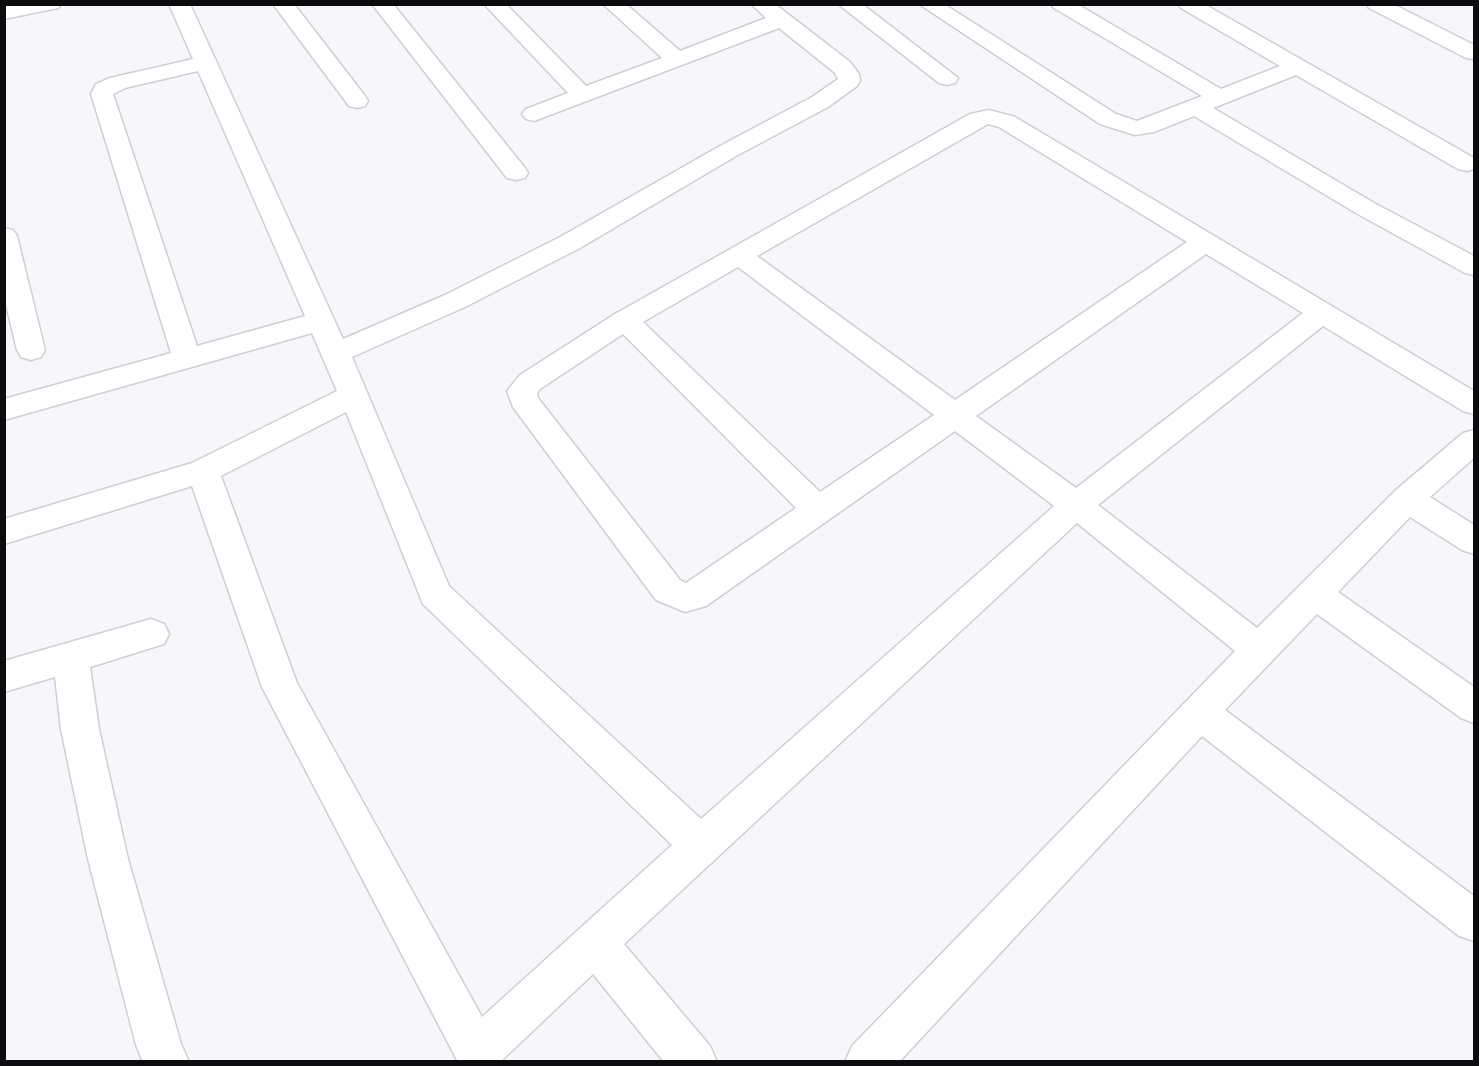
<!DOCTYPE html>
<html>
<head>
<meta charset="utf-8">
<style>
  body { margin:0 }
  #map { position:relative; width:1479px; height:1066px; overflow:hidden; background:#f7f6fb; font-family:Lato,sans-serif }
  canvas { display:block }
  .frame { position:absolute; inset:0; border:6px solid #0c0b0d; pointer-events:none }
</style>
</head>
<body>
<div id="map">
<canvas width="1479" height="1066"></canvas>
<div class="frame"></div>
</div>
<script>
const c = document.querySelector('canvas').getContext('2d');
c.lineJoin = 'round';
function toPath(rows) {
  const path = new Path2D();
  for (const r of rows) {
    path.moveTo(r[0], r[1]);
    for (let i = 2; i < r.length; i += 2) path.lineTo(r[i], r[i + 1]);
  }
  return path;
}
function strokePath(path, color, width, dash) {
  c.strokeStyle = color;
  c.lineWidth = width;
  c.lineCap = dash ? 'butt' : 'round';
  c.setLineDash(dash || []);
  c.stroke(path);
}
function fill(path, color) {
  c.fillStyle = color;
  c.fill(path, 'evenodd');
}
const minor = toPath([
  [16,4,61,4,58,8,4,19,4,7,16,4],
  [169,4,190,4,343,339,445,295,562,236,720,146,812,97,838,79,834,72,779,28,534,121,526,119,522,114,526,109,568,93,484,4,506,4,586,86,662,58,603,4,626,4,680,51,766,18,751,4,775,4,850,62,859,74,860,81,857,86,828,107,736,156,580,248,465,307,352,357,449,586,701,819,1054,506,955,431,706,606,685,612,656,600,513,407,507,391,520,375,615,314,970,114,989,110,1015,117,1474,391,1474,414,1463,411,1323,326,1098,505,1257,628,1396,490,1463,433,1474,430,1474,458,1430,497,1474,525,1474,554,1462,550,1410,517,1338,592,1474,687,1474,723,1461,718,1317,614,1225,710,1474,896,1474,941,1459,936,1202,736,899,1062,845,1062,852,1046,1235,651,1077,523,624,944,710,1046,717,1062,664,1062,593,974,500,1062,458,1062,262,687,192,486,4,544,4,519,192,463,337,391,312,333,4,420,4,399,171,353,91,94,96,84,110,78,193,59,169,4],
  [198,71,305,316,197,346,113,94,125,88,198,71],
  [988,124,999,127,1187,242,955,400,757,256,988,124],
  [1206,254,1303,313,1076,488,976,416,1206,254],
  [738,267,934,415,820,492,643,322,738,267],
  [623,334,796,508,686,583,680,580,538,398,537,393,540,389,623,334],
  [346,412,423,604,672,845,482,1017,297,683,221,476,346,412],
  [273,4,294,4,365,96,368,101,365,106,357,108,349,106,273,4],
  [372,4,393,4,525,168,528,173,525,178,516,180,507,178,372,4],
  [838,4,862,4,958,78,955,83,947,85,939,83,838,4],
  [919,4,944,4,1116,114,1137,121,1202,96,1054,8,1051,4,1077,4,1221,89,1280,66,1181,8,1178,4,1204,4,1474,158,1474,169,1467,171,1458,169,1296,75,1213,108,1374,203,1474,256,1474,275,1465,273,1356,213,1194,116,1154,132,1135,135,1100,124,919,4],
  [1366,4,1393,4,1474,45,1474,59,1466,58,1369,8,1366,4],
  [4,228,13,230,17,236,45,350,41,357,31,360,21,357,17,350,4,296,4,228],
  [151,619,164,624,169,634,164,644,90,667,99,729,128,859,181,1044,189,1062,143,1062,136,1045,88,859,61,729,55,677,4,692,4,661,151,619]
]);
strokePath(minor, '#cfced3', 3);
fill(minor, '#fff');
</script>
</body>
</html>
